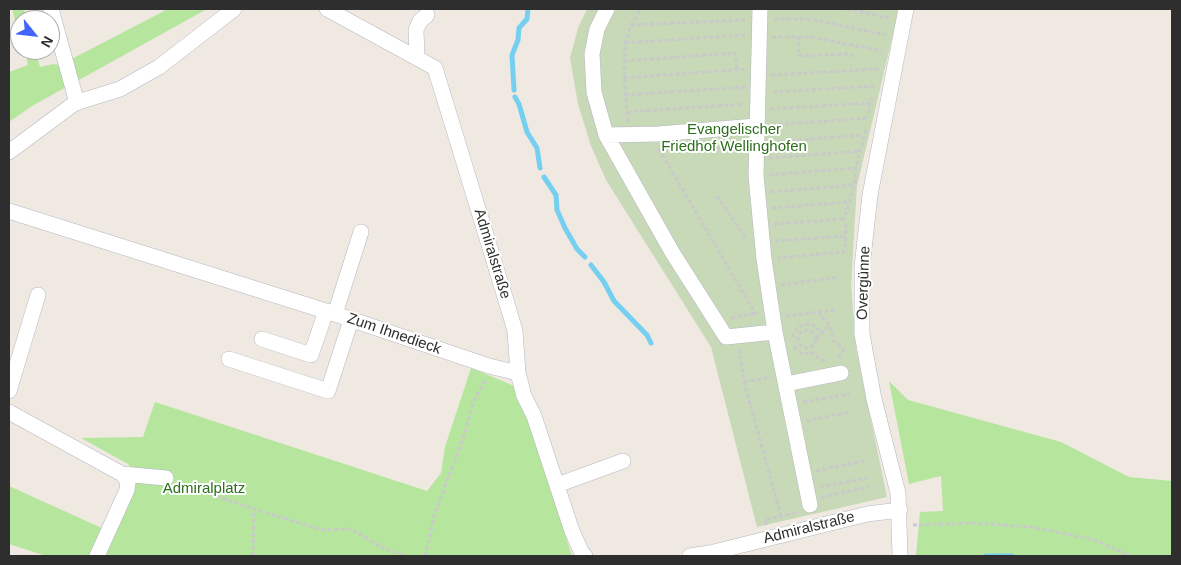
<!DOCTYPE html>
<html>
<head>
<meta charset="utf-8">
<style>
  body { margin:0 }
  #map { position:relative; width:1181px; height:565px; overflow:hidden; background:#efe9e1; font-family:Helvetica,sans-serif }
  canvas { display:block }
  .frame { position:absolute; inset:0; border:10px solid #2e2e2e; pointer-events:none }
  .north { position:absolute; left:10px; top:10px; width:50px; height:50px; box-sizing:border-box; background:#fff; border:1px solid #ababab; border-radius:50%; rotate:119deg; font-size:14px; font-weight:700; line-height:20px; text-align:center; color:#2e2e2e }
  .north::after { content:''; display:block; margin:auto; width:18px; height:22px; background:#4264fb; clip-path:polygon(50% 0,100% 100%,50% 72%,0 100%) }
</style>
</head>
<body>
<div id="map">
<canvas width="1181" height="565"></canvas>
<div class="frame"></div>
<div class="north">N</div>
</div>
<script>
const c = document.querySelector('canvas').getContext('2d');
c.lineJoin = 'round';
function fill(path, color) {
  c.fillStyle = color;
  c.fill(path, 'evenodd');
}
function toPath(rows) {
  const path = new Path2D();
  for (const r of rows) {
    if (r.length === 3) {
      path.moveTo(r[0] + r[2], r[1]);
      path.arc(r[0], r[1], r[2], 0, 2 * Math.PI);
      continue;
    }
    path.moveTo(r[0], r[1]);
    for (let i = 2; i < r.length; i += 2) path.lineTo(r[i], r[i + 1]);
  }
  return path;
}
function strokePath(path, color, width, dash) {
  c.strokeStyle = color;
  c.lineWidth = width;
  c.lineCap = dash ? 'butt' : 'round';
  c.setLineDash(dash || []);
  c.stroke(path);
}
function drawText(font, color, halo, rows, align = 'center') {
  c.font = font + ' Helvetica,sans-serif';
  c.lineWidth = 4;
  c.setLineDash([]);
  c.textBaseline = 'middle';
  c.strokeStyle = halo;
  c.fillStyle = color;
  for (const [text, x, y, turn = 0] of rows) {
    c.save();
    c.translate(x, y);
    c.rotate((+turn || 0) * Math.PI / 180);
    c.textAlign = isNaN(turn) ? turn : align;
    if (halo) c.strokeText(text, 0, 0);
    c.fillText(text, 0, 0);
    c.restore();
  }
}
fill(toPath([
  [12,9,24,9,27,20,20,20,20,38],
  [168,9,207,9,32,106,9,122,9,72,28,65,24,50,35,50,40,67,53,64,60,65],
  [471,368,519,388,572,556,46,556,9,544,9,486,115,534,136,484,133,470,128,464,81,438,143,437,155,402,427,491,441,473,445,447],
  [889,381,908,400,1061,442,1129,477,1172,481,1172,556,916,556,920,512,943,511,941,476,909,484]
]), '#b6e59e');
fill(toPath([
  [587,9,899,9,857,186,851,285,856,348,887,497,757,527,711,347,606,180,591,146,578,104,570,58,578,28]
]), '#c8d9b8');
strokePath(toPath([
  [514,90,512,55,518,40,519,28,527,19,528,9],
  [515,97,519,104,527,132,537,148,540,168],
  [544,177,556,195,557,210,565,228,577,249,585,257],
  [591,265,604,282,614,301,647,335,651,343],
  [986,556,1012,556]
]), '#75cff0', 5);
const minor = toPath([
  [51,9,77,103],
  [327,9,435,68,508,307,515,331,518,373,524,396,534,416,572,531,582,553,585,556],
  [607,9,597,29,592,54,594,92,606,135,672,252,726,337,775,332],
  [760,9,756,176,764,259,775,332,810,505],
  [417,58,416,30,420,21,427,15],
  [606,135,658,134,756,126],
  [9,152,75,103,120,89,159,67,234,9],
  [9,211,335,314,489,366,518,373],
  [335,314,361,232],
  [262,339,311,355,326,311],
  [229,359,328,391,351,320],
  [786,384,841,373],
  [9,391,38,295],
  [9,412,122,474,166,478],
  [557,485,623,461],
  [97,556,127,490,128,481,122,474],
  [690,556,710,553,867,514,900,510],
  [900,556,898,493,874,399,862,334,862,267,870,195,906,9]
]);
strokePath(minor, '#b4b7c1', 16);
strokePath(toPath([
  [847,9,890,18],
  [774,19,810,19,886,35],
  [631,25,746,20],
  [798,36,799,56,845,54,855,56],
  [772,37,811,37,883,51],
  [625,43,745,35],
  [624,61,735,53,737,70],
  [771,75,879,69],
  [624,78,745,69],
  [773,92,876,86],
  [625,95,745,87],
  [770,109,870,103],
  [627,112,744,104],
  [869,113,869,106,872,98],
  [628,122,624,78,625,43,631,25,641,9],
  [772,125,868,118],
  [772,142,863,135],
  [691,148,742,148],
  [659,149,755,313,758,313],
  [769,158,859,151],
  [769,175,855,168],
  [771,192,854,185],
  [717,196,746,238],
  [772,208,848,202],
  [774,224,844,219],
  [775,241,845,236],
  [777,258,843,252,845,246,846,227,844,219,855,183,855,170,858,161,859,151,862,146,866,129],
  [781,285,838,277],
  [819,312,821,317,830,325,833,340,843,348,843,352,836,358],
  [786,316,835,310],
  [731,318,755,313],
  [807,339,9],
  [792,337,798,326,807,324,815,326,822,334],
  [816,338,830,325],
  [794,347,802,354,814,353,819,358,825,361],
  [739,349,744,382,781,516],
  [744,382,771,377],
  [803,402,850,394],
  [806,421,851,412],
  [816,471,864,461],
  [179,483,254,509,316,528,325,530,351,529,383,548,404,556],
  [820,487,868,478],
  [822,497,869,487],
  [766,525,765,520,799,512],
  [913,525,976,523,1032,527,1095,540,1130,556],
  [253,556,254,509],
  [425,556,435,513,462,441,473,403,485,380]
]), '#c9c9c9', 3, [4, 2.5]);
strokePath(minor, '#fff', 15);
drawText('15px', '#2c6e1b', '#fff', [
  ["Evangelischer",734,130],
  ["Friedhof Wellinghofen",734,147],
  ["Admiralplatz",204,489]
]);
drawText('15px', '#2e2e2e', '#fff', [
  ["Admiralstraße",492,254,73],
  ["Overgünne",864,283,-88],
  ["Zum Ihnedieck",394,334,19],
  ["Admiralstraße",809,528,-14]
]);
</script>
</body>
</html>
